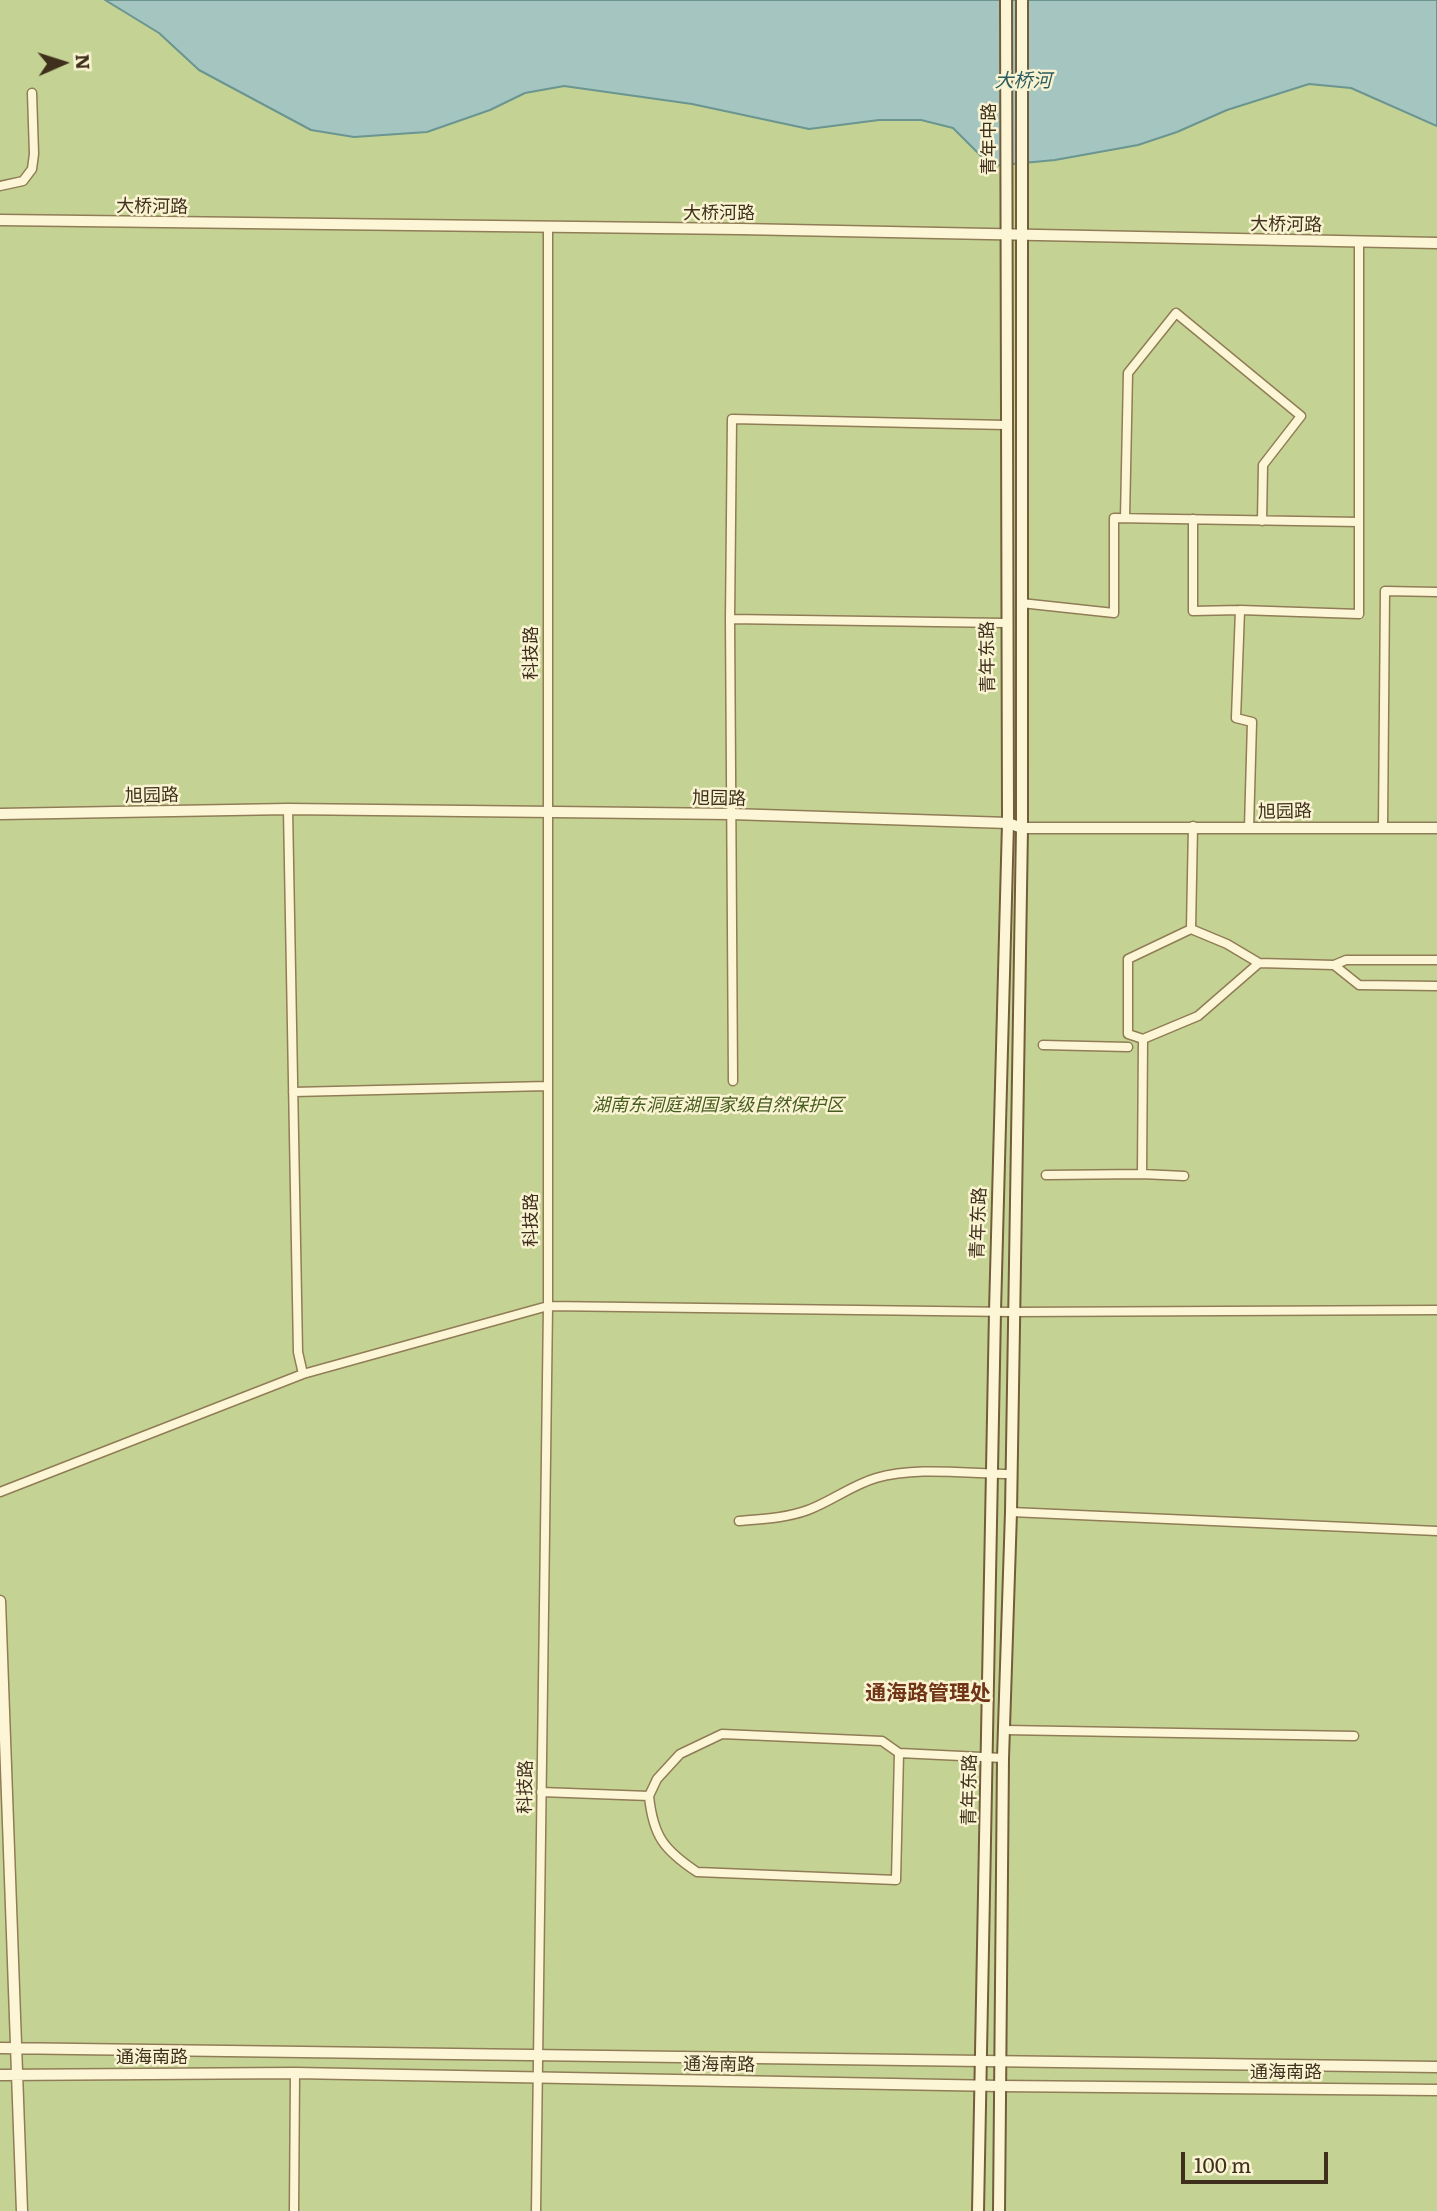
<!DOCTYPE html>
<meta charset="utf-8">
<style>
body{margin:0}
#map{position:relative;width:1437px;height:2211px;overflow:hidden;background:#f3eac2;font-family:Literata,serif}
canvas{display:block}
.north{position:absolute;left:28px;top:28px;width:70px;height:70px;-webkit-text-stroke:5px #faf3d2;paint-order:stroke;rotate:87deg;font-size:19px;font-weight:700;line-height:28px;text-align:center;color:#3e301c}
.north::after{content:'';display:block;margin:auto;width:24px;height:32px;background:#3e301c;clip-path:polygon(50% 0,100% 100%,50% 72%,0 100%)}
.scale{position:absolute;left:1181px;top:2152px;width:147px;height:32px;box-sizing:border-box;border:4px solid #3e301c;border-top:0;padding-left:9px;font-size:21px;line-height:24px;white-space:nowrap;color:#3e301c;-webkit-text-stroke:5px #faf3d2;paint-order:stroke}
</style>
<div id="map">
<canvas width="1437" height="2211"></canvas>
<div class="north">N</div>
<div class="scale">100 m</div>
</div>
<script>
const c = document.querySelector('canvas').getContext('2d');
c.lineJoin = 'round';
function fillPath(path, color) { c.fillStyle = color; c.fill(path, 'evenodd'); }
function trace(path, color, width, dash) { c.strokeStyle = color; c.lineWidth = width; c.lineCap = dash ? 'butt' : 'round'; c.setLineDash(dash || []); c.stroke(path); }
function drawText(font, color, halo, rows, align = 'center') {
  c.font = font + ' Literata,"Noto Sans SC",serif'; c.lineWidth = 5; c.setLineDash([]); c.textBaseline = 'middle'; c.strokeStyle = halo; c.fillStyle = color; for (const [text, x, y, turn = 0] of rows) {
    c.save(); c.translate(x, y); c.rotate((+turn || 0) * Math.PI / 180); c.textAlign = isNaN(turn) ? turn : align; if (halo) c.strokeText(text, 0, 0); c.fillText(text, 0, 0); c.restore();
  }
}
fillPath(new Path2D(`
 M0,0H1437V2211H0Z`), '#c4d394');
const water = new Path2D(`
 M105,0H1437V126L1351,88L1309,84L1227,110L1177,132L1138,145L1055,160L991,166L953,128L921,120H879L809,129L692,104L564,86L525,93L490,110L427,132L354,137L311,130L199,70L159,33Z`);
fillPath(water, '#a5c5c0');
trace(water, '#6a9590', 2);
const minor = new Path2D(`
 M0,186L23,181L32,169L34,154L32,93
 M1125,518L1128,373L1176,313L1301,416L1263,465L1262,521
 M1193,519V611L1240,610
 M1021,603L1114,613V518L1359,522
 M730,619L1005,623
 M288,809L298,1352L303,1374
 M1193,826L1191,929L1227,944L1259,963L1334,965L1346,960H1437
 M1383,826L1385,591L1437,592
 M1249,828L1252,722L1236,718L1240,610L1359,614V242
 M1191,929L1128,959V1034L1143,1039L1198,1016L1259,963
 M1334,965L1359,985L1437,986
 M1043,1045L1128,1047
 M733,1081L730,619L732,419L1006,425
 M293,1092L548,1086
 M1142,1174L1184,1176
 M1046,1175L1142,1174L1143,1039
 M0,1492L303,1374L548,1306L1012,1312L1437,1310
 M1011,1512L1437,1531
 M739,1521C763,1519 786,1518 808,1510C832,1501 852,1485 876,1478C917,1466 968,1474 1011,1474
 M1005,1730L1354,1736
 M541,1792L649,1796L657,1779L680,1754L722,1734L882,1741L899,1753L1003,1758
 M649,1796C653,1836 664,1850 697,1872L896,1880L899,1753
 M294,2211L295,2073
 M536,2211L548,1306V229`);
const tertiary = new Path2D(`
 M0,220L740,229L1437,243
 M0,814L288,809L731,814L1008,823L1022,828H1437
 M0,1601L22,2211
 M0,2048L1437,2067
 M0,2075L295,2073L1000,2086L1437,2090`);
const secondary = new Path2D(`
 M978,2211L995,1311L1008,823L1006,0
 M999,2211L1003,1758L1011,1512L1022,828V0`);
trace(minor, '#907c56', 11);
trace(tertiary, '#907c56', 13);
trace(secondary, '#725c39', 14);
trace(minor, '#fdf6d6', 8);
trace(tertiary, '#fdf6d6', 10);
trace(secondary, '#fdf6d6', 10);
drawText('18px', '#3e301c', '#faf3d2', [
 ["青年中路",990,139,-90],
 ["大桥河路",152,207,1],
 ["大桥河路",719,214],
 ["大桥河路",1286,225,1],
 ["科技路",532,653,-90],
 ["青年东路",988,657,-91],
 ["旭园路",152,796,-1],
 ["旭园路",719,799,1],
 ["旭园路",1285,812,-1],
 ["科技路",532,1220,-90],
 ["青年东路",979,1223,-88],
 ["科技路",526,1787,-89],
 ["青年东路",970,1790,-89],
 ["通海南路",152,2058],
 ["通海南路",719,2065,1],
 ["通海南路",1286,2073]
]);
drawText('italic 18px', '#465d20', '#faf3d2', [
 ["湖南东洞庭湖国家级自然保护区",718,1106]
]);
drawText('italic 19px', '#2a5c5f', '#faf3d2', [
 ["大桥河",1023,81]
]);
drawText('bold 21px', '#703416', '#faf3d2', [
 ["通海路管理处",928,1694]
]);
</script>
